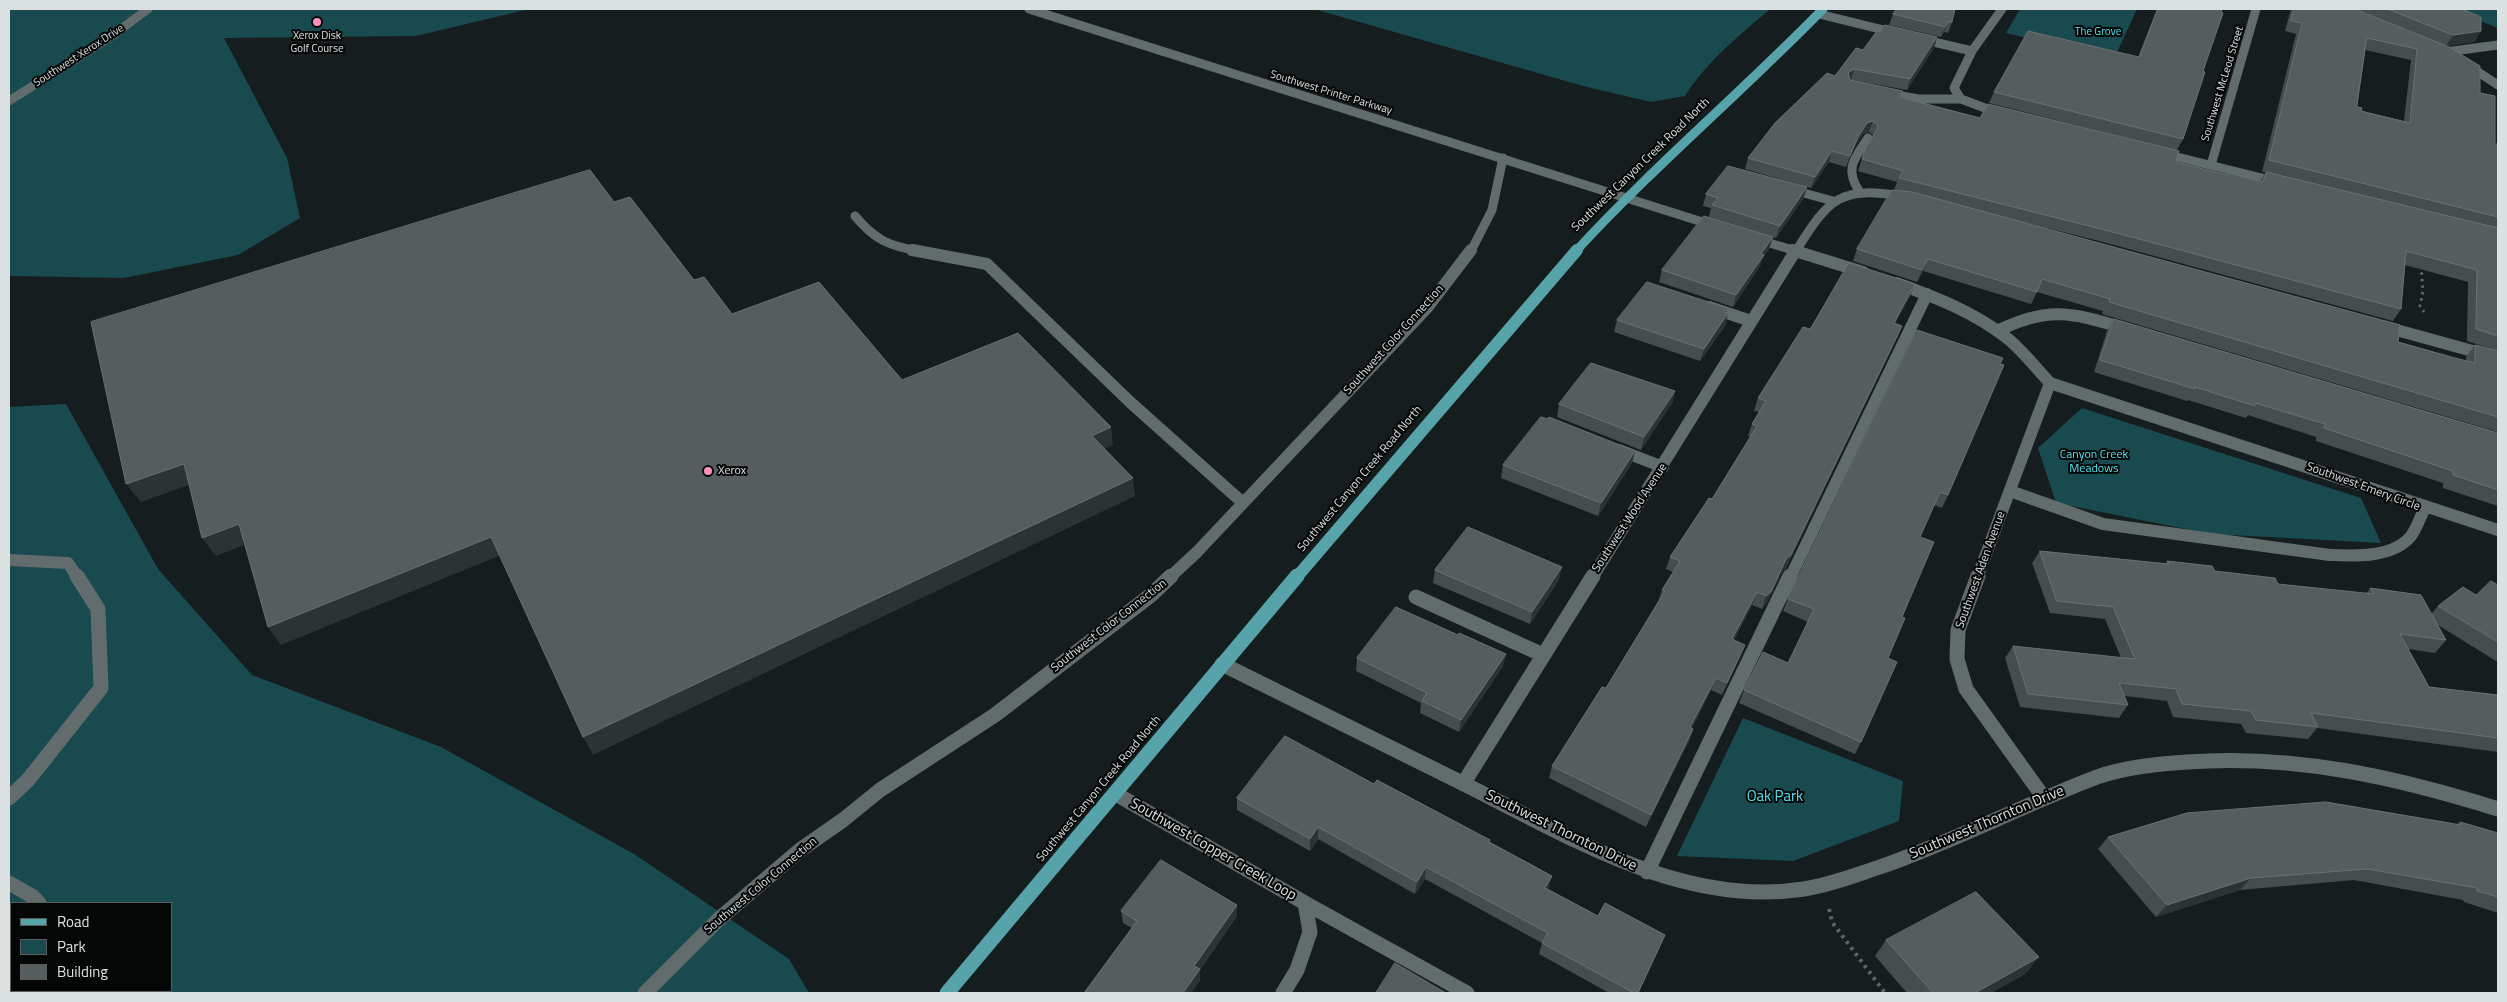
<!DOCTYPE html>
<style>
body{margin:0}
#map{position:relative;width:2507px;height:1002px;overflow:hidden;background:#161d1e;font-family:"Titillium Web",sans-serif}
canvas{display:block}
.frame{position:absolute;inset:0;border:10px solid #dbe0e0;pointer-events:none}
.legend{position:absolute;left:10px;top:902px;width:162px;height:90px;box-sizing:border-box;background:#050707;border:1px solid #5b5e5e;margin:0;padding:6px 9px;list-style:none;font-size:15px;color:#dbe0e0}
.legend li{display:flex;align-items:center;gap:10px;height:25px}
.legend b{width:25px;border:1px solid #5b5e5e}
</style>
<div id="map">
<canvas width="2507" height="1002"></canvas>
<div class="frame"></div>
<ul class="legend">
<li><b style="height:6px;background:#56a3a9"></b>Road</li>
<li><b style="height:14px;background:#194a4f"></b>Park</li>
<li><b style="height:14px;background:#555d5e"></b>Building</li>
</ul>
</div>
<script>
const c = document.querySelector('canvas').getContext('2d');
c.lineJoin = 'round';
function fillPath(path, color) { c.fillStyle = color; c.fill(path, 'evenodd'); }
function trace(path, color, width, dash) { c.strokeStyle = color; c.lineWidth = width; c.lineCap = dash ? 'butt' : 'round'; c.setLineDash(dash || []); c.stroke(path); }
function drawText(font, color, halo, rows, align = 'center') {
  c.font = font + ' "Titillium Web",sans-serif'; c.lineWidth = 4; c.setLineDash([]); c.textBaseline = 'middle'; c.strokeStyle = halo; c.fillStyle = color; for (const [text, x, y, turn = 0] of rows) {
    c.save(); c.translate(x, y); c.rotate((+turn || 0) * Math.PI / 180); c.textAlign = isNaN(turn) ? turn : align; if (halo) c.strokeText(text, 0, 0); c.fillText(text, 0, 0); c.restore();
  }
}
fillPath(new Path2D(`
 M9,9H529L416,36L224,38L287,158L300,218L238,255L124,278L9,276Z
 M1314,9H1770C1739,36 1707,61 1685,96L1651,102L1583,86Z
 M2020,9H2137L2114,59L2006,33Z
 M2449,9H2498V28Z
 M66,404L158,569L252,675L441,747L634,854L789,959L809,993H9V407ZM11,903H171V991H11Z
 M2082,408L2361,498L2381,543L2211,534L2056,503L2038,448Z
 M1743,718L1903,781L1899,821L1793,861L1677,856Z`), '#194a4f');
trace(new Path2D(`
 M2421,266L2423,291L2420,306L2424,312`), '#5f6666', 3, [2.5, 4]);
trace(new Path2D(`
 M1829,909L1832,922L1885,993`), '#5f6666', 4, [3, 4.5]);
trace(new Path2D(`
 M1029,9L1715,226
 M1819,14L1896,33
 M1921,39L1972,51
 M2445,52L2498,45
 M2466,64L2498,85
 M1884,93L1919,99H1961
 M9,101L113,35L148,9
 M2001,114L1961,99L1954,88L1972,51L2002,9
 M2161,153L2278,182
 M2211,165L2256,9
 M1789,189L1833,201
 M1859,191C1844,168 1855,158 1868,138
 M855,216C875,240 889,246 919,251
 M1756,239L1796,251
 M1471,251L1492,210L1503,158
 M1796,251C1829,198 1840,185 1905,197`), '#636c6c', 9);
trace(new Path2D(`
 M912,250L987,264L1130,402L1243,503
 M1792,250L1863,272
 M1896,283C1935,297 1974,312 2007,338C2023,351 2036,368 2050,383
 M1709,307L1751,321
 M2382,326L2498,358
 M1997,331C2050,305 2073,313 2127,329
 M2050,383L2498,530
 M1619,450L1663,467
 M2010,491L2103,524L2330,555C2356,556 2393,558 2411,536C2417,528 2420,517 2425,508
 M9,560L68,563L78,578
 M1169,578L1197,552L1426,309L1471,250
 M1592,578L1796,250
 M1790,578L1927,294
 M1977,578L2050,383`), '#636c6c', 12);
trace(new Path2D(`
 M1978,576L1958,630L1957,659L1966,689L2044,798
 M1416,597L1543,655
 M1222,664C1300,703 1378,742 1456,780C1564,833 1679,908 1804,889C1830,885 1853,876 1877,868C1953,842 2023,805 2097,777C2126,767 2157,764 2187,762C2294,754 2396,777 2498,809
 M1463,784L1593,576
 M1116,794L1305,903L1310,932L1297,970L1283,993
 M9,798L28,780L101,688L98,609L77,576
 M1647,872L1790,576
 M9,883L32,896L39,903
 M1305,903L1467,993
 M96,991L97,993
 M645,993L719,919L800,850L843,820L880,790L995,715L1151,595L1171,576`), '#636c6c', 15);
trace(new Path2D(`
 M1576,251C1654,166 1742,92 1823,9`), '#56a3a9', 9);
trace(new Path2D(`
 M1296,578L1577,250`), '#56a3a9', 12);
trace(new Path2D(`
 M947,993L1297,576`), '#56a3a9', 15);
fillPath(new Path2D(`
 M1897,9L1952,22L1948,33L1944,32L1941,37L1889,25L1893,14Z
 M2157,9H2222L2203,71L2183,139L2177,150L2176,162L2228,175L2229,173L2260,181L2266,172H2262L2296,34L2285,31L2291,9H2355L2427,38L2356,9H2462L2481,31L2474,42L2446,46L2480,93L2495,144H2498V351L2467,341L2468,282L2405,265L2401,309L2393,321L2103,242L2002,217L2398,342L2466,361V357L2475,345L2498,351V432L2102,314L2103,311L2037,292L2031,304L1923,271L1917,282L1853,261L1857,249L1898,190H1894L1897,182L1858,171L1865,149L1873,135L1869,132L1863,134L1854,148L1846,167L1829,162L1811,188L1745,169L1748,158L1863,50L1937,37L1934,48L1907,90L1851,80L1901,97L1980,118L2171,149L1989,103L1994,92L2138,57ZM2365,50L2411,60L2404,121L2361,111L2357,107Z
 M1807,187L1803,199L1776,238L1709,217L1711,208L1703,206L1706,194Z
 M1773,237L1769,249L1763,257L1760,266L1733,307L1659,282L1662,270Z
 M1910,296L1895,323L1902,326L1897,338L1786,568L1782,572L1766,604L1762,609L1752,605L1734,640L1740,657L1722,695L1711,690L1692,728L1693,729L1689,741L1646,827L1549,778L1552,766L1606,688L1658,602L1662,590L1673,572L1666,569L1670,557L1712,499L1750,437L1748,436L1752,424L1759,412L1754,411L1758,398L1810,329Z
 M1726,313L1725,326L1700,361L1614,332L1617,320Z
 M2114,319L2498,433V506L2443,488V483L2316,441V437L2248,415L2246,418L2188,400L2187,401L2094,372L2107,331Z
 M1917,330L1948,495L1942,508L1934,505L1920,537L1902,617L1861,742L1855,754L1739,703L1744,690L1788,663L1808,622L1783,611L1788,599Z
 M1675,391L1672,403L1641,450L1557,417L1559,404Z
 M1635,451L1632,463L1598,516L1501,478L1503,465Z
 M2040,551L2166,564L2167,561L2278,584L2366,594L2370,588L2431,614L2438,606L2476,595L2498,585V661H2496L2438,625L2446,640L2435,653L2408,649L2429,687L2498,695V752L2317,728L2308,739L2246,733L2241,724L2173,717L2167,701L2125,696L2128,705L2119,718L2020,707L2005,658L2013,646L2121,658L2105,619L2050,613L2032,563Z
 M1435,570L1559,580L1530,624L1433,583Z
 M1357,658L1503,666L1459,732L1420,713L1421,703L1356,671Z
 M1374,784L1490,842L1552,876L1548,889L1598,916L1665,935L1638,993H1609L1539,954L1542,943L1425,879L1415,894L1318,839L1310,851L1237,810V798Z
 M2460,822L2498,833V913L2464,902L2463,900L2354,880L2240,890L2156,917L2098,849L2108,837L2457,824Z
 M1237,905V916L1200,970V980L1191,993H1084L1132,928L1123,923L1121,911Z
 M1886,940L2039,957L2025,974L1991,993H1907L1875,956Z`), '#454d4e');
fillPath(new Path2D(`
 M1948,22L1944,32L1941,37L1945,27Z
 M2481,31L2474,42L2446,46L2453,35Z
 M1937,37L1934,48L1907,90L1910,79Z
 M1854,69L1851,80L1844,84L1848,73Z
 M1873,121L1869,132L1863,134L1854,148L1846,167L1858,137L1867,123Z
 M1832,151L1829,162L1811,188L1815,177Z
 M1807,187L1803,199L1776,238L1780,226Z
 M1773,237L1769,249L1763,257L1760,266L1733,307L1736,295L1761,254Z
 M1928,259L1923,271L1917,282L1922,270Z
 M1915,284L1910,296L1889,335L1894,323Z
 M1727,308L1724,320L1728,313L1725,326L1700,361L1704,349Z
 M1902,326L1897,338L1786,568L1782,572L1766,604L1762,609L1766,596Z
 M1675,391L1672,403L1641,450L1644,437Z
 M1111,427L1113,445L1094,454L1092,436Z
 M1635,451L1632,463L1598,516L1601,503Z
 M184,464L197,482L141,502L126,484Z
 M1133,478L1135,496L593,755L583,737Z
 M239,524L252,542L216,556L202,538Z
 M491,537L501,555L281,645L268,627Z
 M1562,567L1559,580L1530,624L1532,612Z
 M1757,592L1752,605L1728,651L1732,639Z
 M1745,645L1740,657L1722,695L1727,683Z
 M1506,654L1503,666L1459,732L1461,720Z
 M1716,678L1711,690L1686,740L1690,727Z
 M1693,729L1689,741L1646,827L1651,815Z
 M1318,827V839L1310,851V839Z
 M1426,867L1425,879L1415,894L1417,882Z
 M1552,876L1549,887L1542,899L1545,888Z
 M2251,878L2240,890L2156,917L2167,905Z
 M1237,905V916L1200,970V980L1191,993H1183L1194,966Z
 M2039,957L2025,974L1991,993H1975Z`), '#2c3334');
const building = new Path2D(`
 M1897,9H1955L1952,22H1948L1945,27L1893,14Z
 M2158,9H2222L2221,12L2223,13L2203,71L2205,72L2183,139L1994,92L2028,31L2139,57Z
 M2294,9H2355L2449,47L2480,66V93L2495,96V144H2498V217L2269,160L2302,23L2291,21ZM2367,38L2417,49L2410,123L2361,111L2362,108L2357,107Z
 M2388,9H2462L2481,17V31L2453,35Z
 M1885,25L1937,37L1910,79L1854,69L1848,73L1850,80L1903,91L1899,97L1980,118L1988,104L2179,151L2176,162L2228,175L2229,173L2263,182L2266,172L2498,228V336L2476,329L2477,270L2406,251L2401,309L2109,231L1899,178L1903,171L1862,159L1865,149L1878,128L1877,124L1873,121L1867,123L1858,137L1850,156L1832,151L1815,177L1748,158L1775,123L1827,73L1835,76L1856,48L1863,50L1877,31L1880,32Z
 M1728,166L1807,187L1780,226L1712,205L1718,198L1706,194Z
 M590,170L614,202L630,197L694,280L704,277L732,314L819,282L902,380L1018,333L1111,427L1092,436L1133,478L583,737L491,537L268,627L239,524L202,538L184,464L126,484L91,322Z
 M1892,190L1912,192L2400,325L2398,342L2455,358L2475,363V345L2498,351V417L2109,302L2110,299L2042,279L2037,292L1928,259L1922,270L1857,249Z
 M1704,216L1773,237L1761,254L1764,255L1736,295L1662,270Z
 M1849,263L1915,284L1894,323L1902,326L1791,555L1786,559L1771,592L1766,596L1757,592L1732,639L1745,645L1727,683L1716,678L1690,727L1693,729L1651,815L1552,766L1602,687L1606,688L1665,591L1662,590L1680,561L1670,557L1709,498L1712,499L1757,426L1752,424L1766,401L1758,398L1803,327L1810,329Z
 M1647,282L1727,308L1724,312L1728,313L1704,349L1617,320Z
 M2114,319L2498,433V490L2453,475V471L2324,428L2325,424L2255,403V406L2195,387V389L2100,360Z
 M1917,330L2003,358L2000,364L2004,365L1948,495L1940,492L1920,537L1934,542L1902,617L1905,618L1888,658L1897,662L1861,742L1744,690L1763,652L1788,663L1814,609L1788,599Z
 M1591,363L1675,391L1644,437L1559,404Z
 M1541,417L1548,419L1549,417L1635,451L1601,503L1503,465Z
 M1468,527L1562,567L1532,612L1435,570Z
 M2040,551L2169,564L2167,561L2212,566L2215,571L2275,578L2278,584L2374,594L2370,588L2421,595L2446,640L2400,634L2429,687L2498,695V738L2311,713L2318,727L2256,720L2251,711L2182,704L2176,689L2119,683L2128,705L2028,694L2013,646L2135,659L2113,607L2057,601Z
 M2491,581L2498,585V642L2438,606L2463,587L2476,595Z
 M1396,607L1458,635L1459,633L1506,654L1461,720L1422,701L1427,693L1357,658Z
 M1285,736L1374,784L1377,780L1490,840L1489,842L1552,876L1545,888L1598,916L1605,903L1665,935L1638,993H1634L1542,943L1548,933L1426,867L1417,882L1318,827L1310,839L1237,798Z
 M2326,802L2461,825L2460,822L2498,833V897L2477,891V888L2367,869L2251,878L2167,905L2108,837L2187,813Z
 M1161,860L1237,905L1194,966L1200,969L1183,993H1084L1137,921L1121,911Z
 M1976,892L2039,957L1975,993H1933L1886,940Z
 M1395,963L1446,993H1376Z`);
fillPath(building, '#555d5e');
trace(building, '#6a7172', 1);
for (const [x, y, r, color] of [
 [317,22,5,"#fd8ebe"],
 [708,471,5,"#fd8ebe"]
]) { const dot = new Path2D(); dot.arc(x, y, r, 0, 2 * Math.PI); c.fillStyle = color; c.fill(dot); trace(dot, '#050707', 2); }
drawText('11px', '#55e2ef', '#050707', [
 ["The Grove",2098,32]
]);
drawText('11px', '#dbe0e0', '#050707', [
 ["Xerox Disk",317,36],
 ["Golf Course",317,49]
]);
drawText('11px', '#dbe0e0', '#050707', [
 ["Southwest Xerox Drive",79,56,-33],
 ["Southwest McLeod Street",2223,84,-73],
 ["Southwest Printer Parkway",1331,93,17]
]);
drawText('12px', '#dbe0e0', '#050707', [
 ["Southwest Canyon Creek Road North",1641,165,-44],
 ["Southwest Color Connection",1394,340,-48],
 ["Southwest Canyon Creek Road North",1360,479,-50],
 ["Southwest Emery Circle",2363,487,20],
 ["Southwest Wood Avenue",1630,518,-57],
 ["Southwest Aden Avenue",1981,570,-70],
 ["Southwest Color Connection",1109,626,-38],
 ["Southwest Canyon Creek Road North",1099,789,-50],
 ["Southwest Color Connection",761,886,-40]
]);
drawText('12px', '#55e2ef', '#050707', [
 ["Canyon Creek",2094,455],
 ["Meadows",2094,469]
]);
drawText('12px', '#dbe0e0', '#050707', [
 ["Xerox",718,471]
], 'left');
drawText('15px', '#55e2ef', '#050707', [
 ["Oak Park",1775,797]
]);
drawText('15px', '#dbe0e0', '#050707', [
 ["Southwest Thornton Drive",1987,823,-23],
 ["Southwest Thornton Drive",1561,831,26],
 ["Southwest Copper Creek Loop",1213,850,30]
]);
</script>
